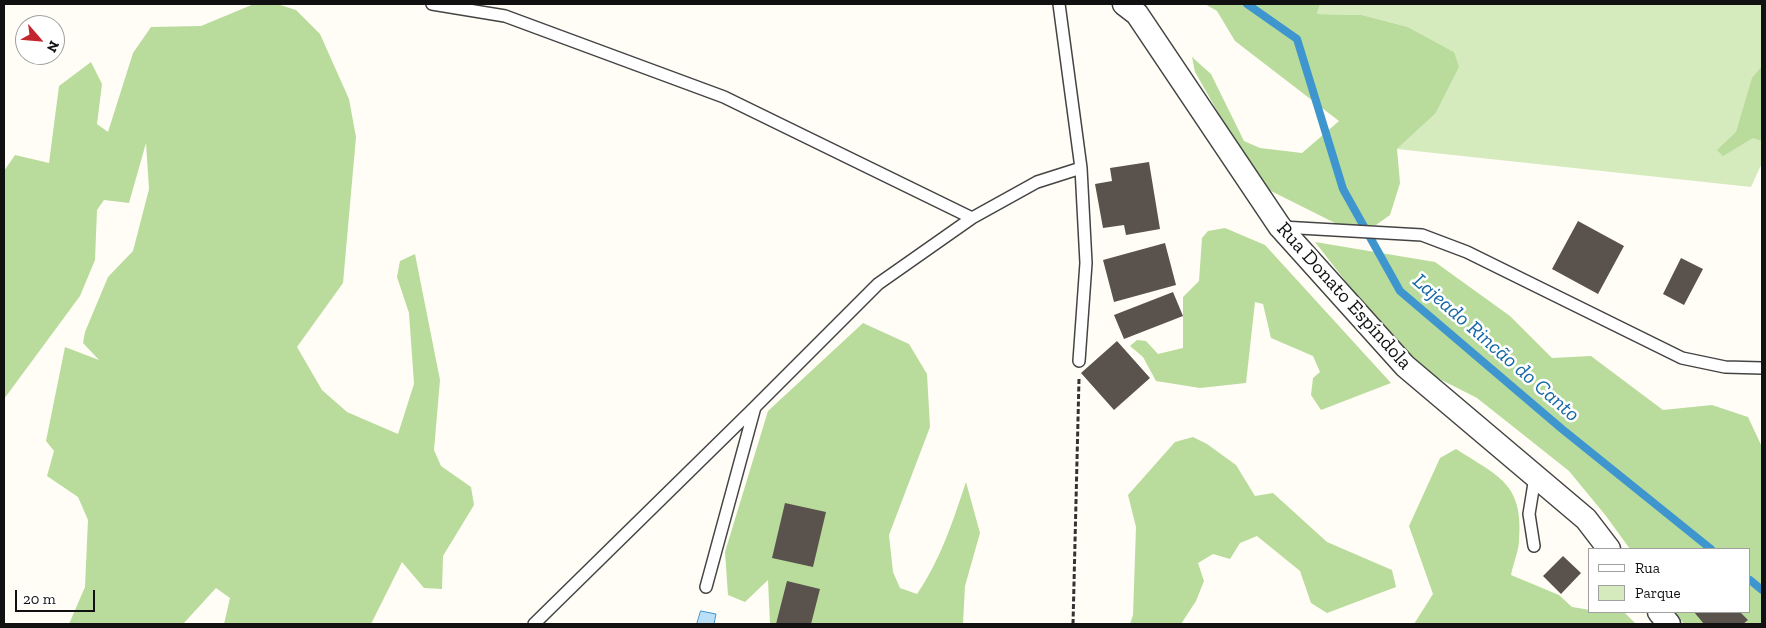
<!DOCTYPE html>
<meta charset="utf-8">
<style>
body{margin:0}
#map{position:relative;width:1766px;height:628px;overflow:hidden;background:#fffdf5;font-family:"Zilla Slab",serif}
canvas{display:block}
.frame{position:absolute;inset:0;border:5px solid #111;pointer-events:none}
.legend{position:absolute;left:1588px;top:548px;width:162px;height:65px;box-sizing:border-box;background:#fff;border:1px solid #a0a0a0;margin:0;padding:6px 9px;list-style:none;font-size:15px;color:#111}
.legend li{display:flex;align-items:center;gap:10px;height:25px}
.legend b{width:25px;border:1px solid #a0a0a0}
.north{position:absolute;left:15px;top:15px;width:50px;height:50px;box-sizing:border-box;background:#fff;border:1px solid #a0a0a0;border-radius:50%;rotate:117deg;font-size:14px;font-weight:700;line-height:20px;text-align:center;color:#111}
.north::after{content:'';display:block;margin:auto;width:18px;height:22px;background:#c4262e;clip-path:polygon(50% 0,100% 100%,50% 72%,0 100%)}
.scale{position:absolute;left:15px;top:590px;width:80px;height:22px;box-sizing:border-box;border:2px solid #111;border-top:0;padding-left:6px;font-size:15px;line-height:18px;white-space:nowrap;color:#111;-webkit-text-stroke:4px #fff;paint-order:stroke}
</style>
<div id="map">
<canvas width="1766" height="628"></canvas>
<div class="frame"></div>
<ul class="legend">
<li><b style="height:6px;background:#fff"></b>Rua</li>
<li><b style="height:14px;background:#d5ebbd"></b>Parque</li>
</ul>
<div class="north">N</div>
<div class="scale">20 m</div>
</div>
<script>
const c = document.querySelector('canvas').getContext('2d');
c.lineJoin = 'round';
function fillPath(path, color) { c.fillStyle = color; c.fill(path, 'evenodd'); }
function trace(path, color, width, dash) { c.strokeStyle = color; c.lineWidth = width; c.lineCap = dash ? 'butt' : 'round'; c.setLineDash(dash || []); c.stroke(path); }
function drawText(font, color, halo, rows, align = 'center') {
  c.font = font + ' "Zilla Slab",serif'; c.lineWidth = 5; c.setLineDash([]); c.textBaseline = 'middle'; c.strokeStyle = halo; c.fillStyle = color; for (const [text, x, y, turn = 0] of rows) {
    c.save(); c.translate(x, y); c.rotate((+turn || 0) * Math.PI / 180); c.textAlign = isNaN(turn) ? turn : align; if (halo) c.strokeText(text, 0, 0); c.fillText(text, 0, 0); c.restore();
  }
}
fillPath(new Path2D(`
 M1320,4H1762V163L1751,187L1397,149L1435,114L1454,52L1408,27L1362,15L1317,14Z`), '#d5ebbd');
fillPath(new Path2D(`
 M254,4H277L296,10L320,34L349,99L356,137L343,283L297,347L322,390L347,412L398,434L414,384L409,313L397,277L400,261L415,254L440,380L434,450L441,466L471,487L474,505L443,556L442,589L424,588L402,562L371,624H224L230,598L216,588L183,624H69L85,587L88,520L78,497L47,476L54,451L46,441L65,347L99,360L83,343L85,332L108,277L133,251L149,189L146,143L129,203L104,200L97,210L95,260L80,296L4,399V171L15,155L49,163L59,86L91,62L102,84L97,124L108,132L133,53L151,27L201,26Z
 M1205,4H1320L1317,14L1362,15L1408,27L1454,52L1459,67L1435,114L1397,149L1400,183L1390,215L1376,225L1343,227L1267,189L1237,146L1195,72L1192,57L1211,74L1244,141L1260,148L1302,153L1339,121L1235,41L1217,11Z
 M1762,66V141L1753,138L1723,156L1717,150L1736,132L1752,78Z
 M1225,228L1265,245L1391,383L1321,410L1311,395L1313,378L1320,372L1313,356L1271,338L1263,304L1255,302L1246,383L1200,388L1156,381L1143,357L1130,346L1137,340L1146,341L1158,354L1183,348V297L1199,281L1202,238L1208,231Z
 M1315,242L1435,262L1510,316L1552,358L1591,356L1663,410L1712,405L1748,417L1762,447V624H1684L1675,612H1750V549H1630L1606,516L1569,471L1477,398L1410,364Z
 M863,323L909,344L927,374L930,427L889,535L893,572L900,588L917,594C941,559 953,521 966,482L980,533L965,586L963,624H770L768,580L745,602L728,595L725,552L768,411Z
 M1193,437L1207,444L1236,465L1255,496L1273,493L1327,542L1392,570L1396,587L1327,613L1311,603L1300,571L1257,536L1240,543L1230,559L1213,554L1198,563L1204,581L1196,601L1181,624H1130L1133,615L1136,527L1128,495L1175,442Z
 M1456,449C1499,477 1524,483 1519,542C1518,553 1513,564 1511,575L1559,595L1572,607L1590,610V612H1624L1636,624H1414L1433,594L1409,526L1440,458Z`), '#b9dc9c');
const water = new Path2D(`
 M701,611L716,614L714,624H697Z`);
fillPath(water, '#b9e0f7');
trace(water, '#3f96cf', 1);
trace(new Path2D(`
 M1247,4L1297,39L1343,189L1400,291L1562,429L1711,549
 M1750,580L1762,590`), '#3f96cf', 8);
fillPath(new Path2D(`
 M1149,162L1160,229L1126,235L1124,225L1103,228L1095,184L1112,181L1110,168Z
 M1578,221L1624,246L1598,294L1552,269Z
 M1165,243L1176,285L1114,302L1103,260Z
 M1681,258L1703,269L1684,305L1663,294Z
 M1173,292L1183,316L1124,339L1114,315Z
 M1117,341L1150,378L1114,410L1081,373Z
 M785,503L826,512L813,567L772,558Z
 M1563,556L1581,573L1561,594L1543,576Z
 M787,581L820,589L811,624H776Z
 M1694,612H1740L1748,620L1743,624H1704Z`), '#5a524d');
const service = new Path2D(`
 M432,4L505,16L724,97L972,218
 M1059,4L1081,168L1086,263L1079,361
 M1282,227L1422,235L1467,252L1682,358L1725,367L1762,368
 M1534,546L1529,514L1535,477
 M706,587L755,407L878,284L972,218L1037,182L1081,168
 M534,624L754,408`);
const minor = new Path2D(`
 M1124,4L1137,14L1280,227L1405,366L1586,519L1609,549
 M1659,612L1669,624`);
trace(service, '#444', 14);
trace(minor, '#444', 25);
trace(new Path2D(`
 M1073,624L1079,379`), '#333', 3, [5, 2.5]);
trace(service, '#fff', 11);
trace(minor, '#fff', 22);
drawText('20px', '#111', '#fff', [
 ["Rua Donato Espíndola",1344,296,48]
]);
drawText('italic 21px', '#1768a6', '#fff', [
 ["Lajeado Rincão do Canto",1496,348,41]
]);
</script>
